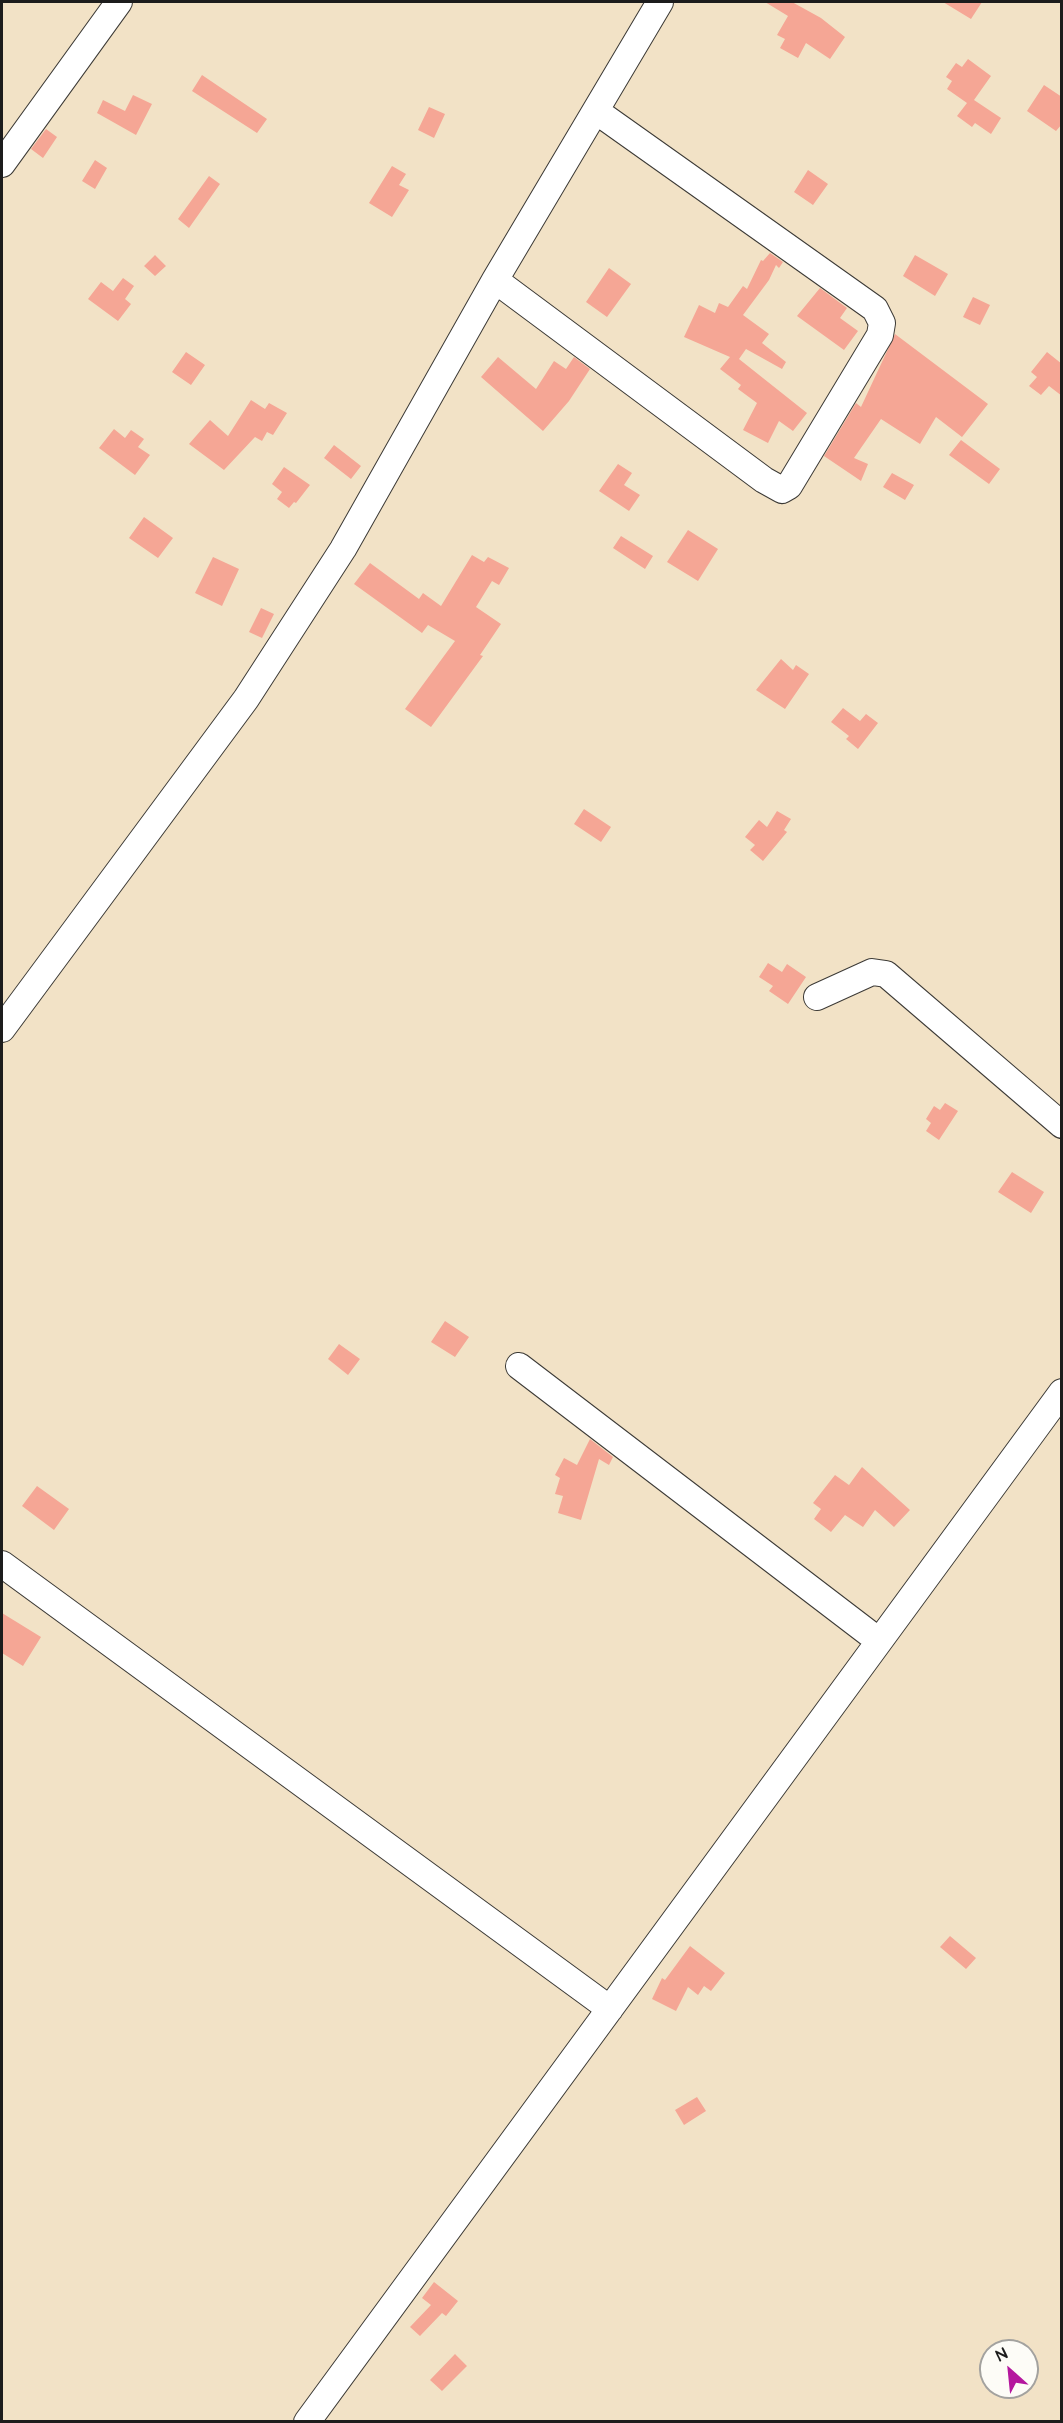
<!DOCTYPE html>
<style>
body{margin:0}
#map{position:relative;width:1063px;height:2423px;overflow:hidden;background:#f2e2c6;font-family:"Architects Daughter",sans-serif}
canvas{display:block}
.frame{position:absolute;inset:0;border:3px solid #1c1c1c;pointer-events:none}
.north{position:absolute;left:979px;top:2339px;width:60px;height:60px;box-sizing:border-box;background:#fdfcf7;border:2px solid #a3a29f;border-radius:50%;rotate:333deg;font-size:16px;font-weight:700;line-height:24px;text-align:center;color:#1c1c1c}
.north::after{content:'';display:block;margin:auto;width:21px;height:27px;background:#b5179e;clip-path:polygon(50% 0,100% 100%,50% 72%,0 100%)}
</style>
<div id="map">
<canvas width="1063" height="2423"></canvas>
<div class="frame"></div>
<div class="north">N</div>
</div>
<script>
const c = document.querySelector('canvas').getContext('2d');
c.lineJoin = 'round';
function fillPath(path, color) { c.fillStyle = color; c.fill(path, 'evenodd'); }
function trace(path, color, width, dash) { c.strokeStyle = color; c.lineWidth = width; c.lineCap = dash ? 'butt' : 'round'; c.setLineDash(dash || []); c.stroke(path); }
fillPath(new Path2D(`
 M765,2H792L821,18L845,37L830,59L806,43L798,58L780,48L785,39L777,35L788,16Z
 M943,2H982L971,19Z
 M968,59L991,76L974,100L1001,118L991,134L975,123L972,127L957,116L967,103L947,89L952,81L946,77L956,63L962,67Z
 M202,75L267,119L257,133L192,91Z
 M1044,85L1062,97V124L1056,131L1027,111Z
 M133,95L152,104L136,135L97,113L103,100L125,111Z
 M429,107L445,114L434,138L418,130Z
 M46,129L57,137L43,158L31,149Z
 M95,160L107,168L95,189L82,181Z
 M392,166L406,174L399,185L409,190L392,217L369,203Z
 M808,170L828,184L813,205L794,192Z
 M209,176L220,184L189,228L178,219Z
 M770,253L783,262L779,268L776,265L769,280L743,315L769,334L762,343L786,362L782,369L746,349L739,359L807,413L793,431L779,421L768,443L743,430L757,403L738,389L741,385L720,369L730,357L684,337L699,305L715,313L719,303L728,307L743,286L747,289L761,260L763,261Z
 M155,255L166,266L155,276L144,266Z
 M915,255L948,274L935,296L903,276Z
 M609,268L631,284L607,317L586,302Z
 M123,278L134,286L125,299L131,304L118,321L88,299L101,282L113,291Z
 M820,288L847,308L840,318L858,331L844,350L797,316Z
 M973,297L990,305L980,325L963,317Z
 M895,334L988,404L962,437L936,417L920,444L881,419L854,458L868,464L861,481L824,456L856,403L861,407Z
 M186,352L205,365L191,385L172,372Z
 M1047,352L1062,364V396L1049,386L1041,395L1029,386L1037,377L1031,372Z
 M498,357L536,389L554,361L566,369L574,357L590,369L569,401L543,431L481,377Z
 M251,400L265,409L269,403L287,413L273,435L267,432L262,441L255,437L224,470L189,444L210,420L228,436Z
 M114,429L125,438L131,430L144,439L138,447L150,455L135,475L99,448Z
 M961,440L1000,469L989,484L949,455Z
 M334,445L361,466L351,479L324,458Z
 M618,464L632,473L624,485L640,495L629,511L599,491Z
 M284,467L310,485L296,503L294,502L289,508L277,499L282,492L272,484Z
 M892,473L914,485L905,500L883,487Z
 M144,517L173,538L158,558L129,538Z
 M688,530L718,549L698,581L667,562Z
 M621,536L653,556L645,569L613,548Z
 M472,555L484,562L488,557L509,568L499,585L492,581L476,607L501,624L480,655L483,656L431,727L405,709L455,641L428,625L422,633L354,584L370,563L419,599L423,593L441,606Z
 M213,557L239,569L222,606L195,593Z
 M261,608L274,614L262,638L249,632Z
 M781,659L793,670L796,665L809,674L785,709L756,690Z
 M843,708L860,721L866,714L878,723L858,749L846,739L849,736L831,722Z
 M584,809L611,827L601,842L574,824Z
 M777,811L791,819L784,830L787,832L763,861L750,850L755,845L745,837L759,820L767,827Z
 M768,963L782,972L787,964L806,977L788,1004L769,991L773,986L759,977Z
 M945,1103L958,1111L939,1140L926,1131L931,1123L926,1119L934,1106L940,1110Z
 M1012,1172L1044,1192L1031,1213L998,1192Z
 M445,1321L469,1337L455,1357L431,1342Z
 M339,1344L360,1359L348,1375L328,1359Z
 M590,1439L613,1457L609,1465L599,1459L581,1520L558,1513L563,1496L555,1494L560,1478L555,1475L564,1458L577,1465Z
 M862,1467L910,1510L894,1527L875,1510L863,1527L845,1515L831,1532L814,1519L821,1509L813,1503L835,1475L849,1485Z
 M37,1486L69,1509L54,1530L22,1506Z
 M2,1613L41,1637L23,1666L2,1653Z
 M950,1936L976,1958L966,1969L940,1947Z
 M690,1946L725,1973L711,1991L704,1986L698,1995L688,1987L676,2011L652,1999L662,1978L665,1980Z
 M697,2097L706,2111L684,2125L675,2110Z
 M434,2282L458,2301L446,2316L442,2313L420,2336L410,2327L431,2305L422,2298Z
 M455,2354L467,2366L442,2391L430,2380Z`), '#f5a695');
const minor = new Path2D(`
 M2,164L119,2
 M495,280L764,480L782,490L789,486L880,335L882,323L875,309L596,111
 M817,997L872,972L886,974L1062,1125
 M2,1029L246,699L343,549L495,280L660,2
 M519,1366L879,1641
 M2,1564L610,2009
 M307,2422L1062,1392`);
trace(minor, '#3c3a36', 28);
trace(minor, '#fff', 26);
</script>
